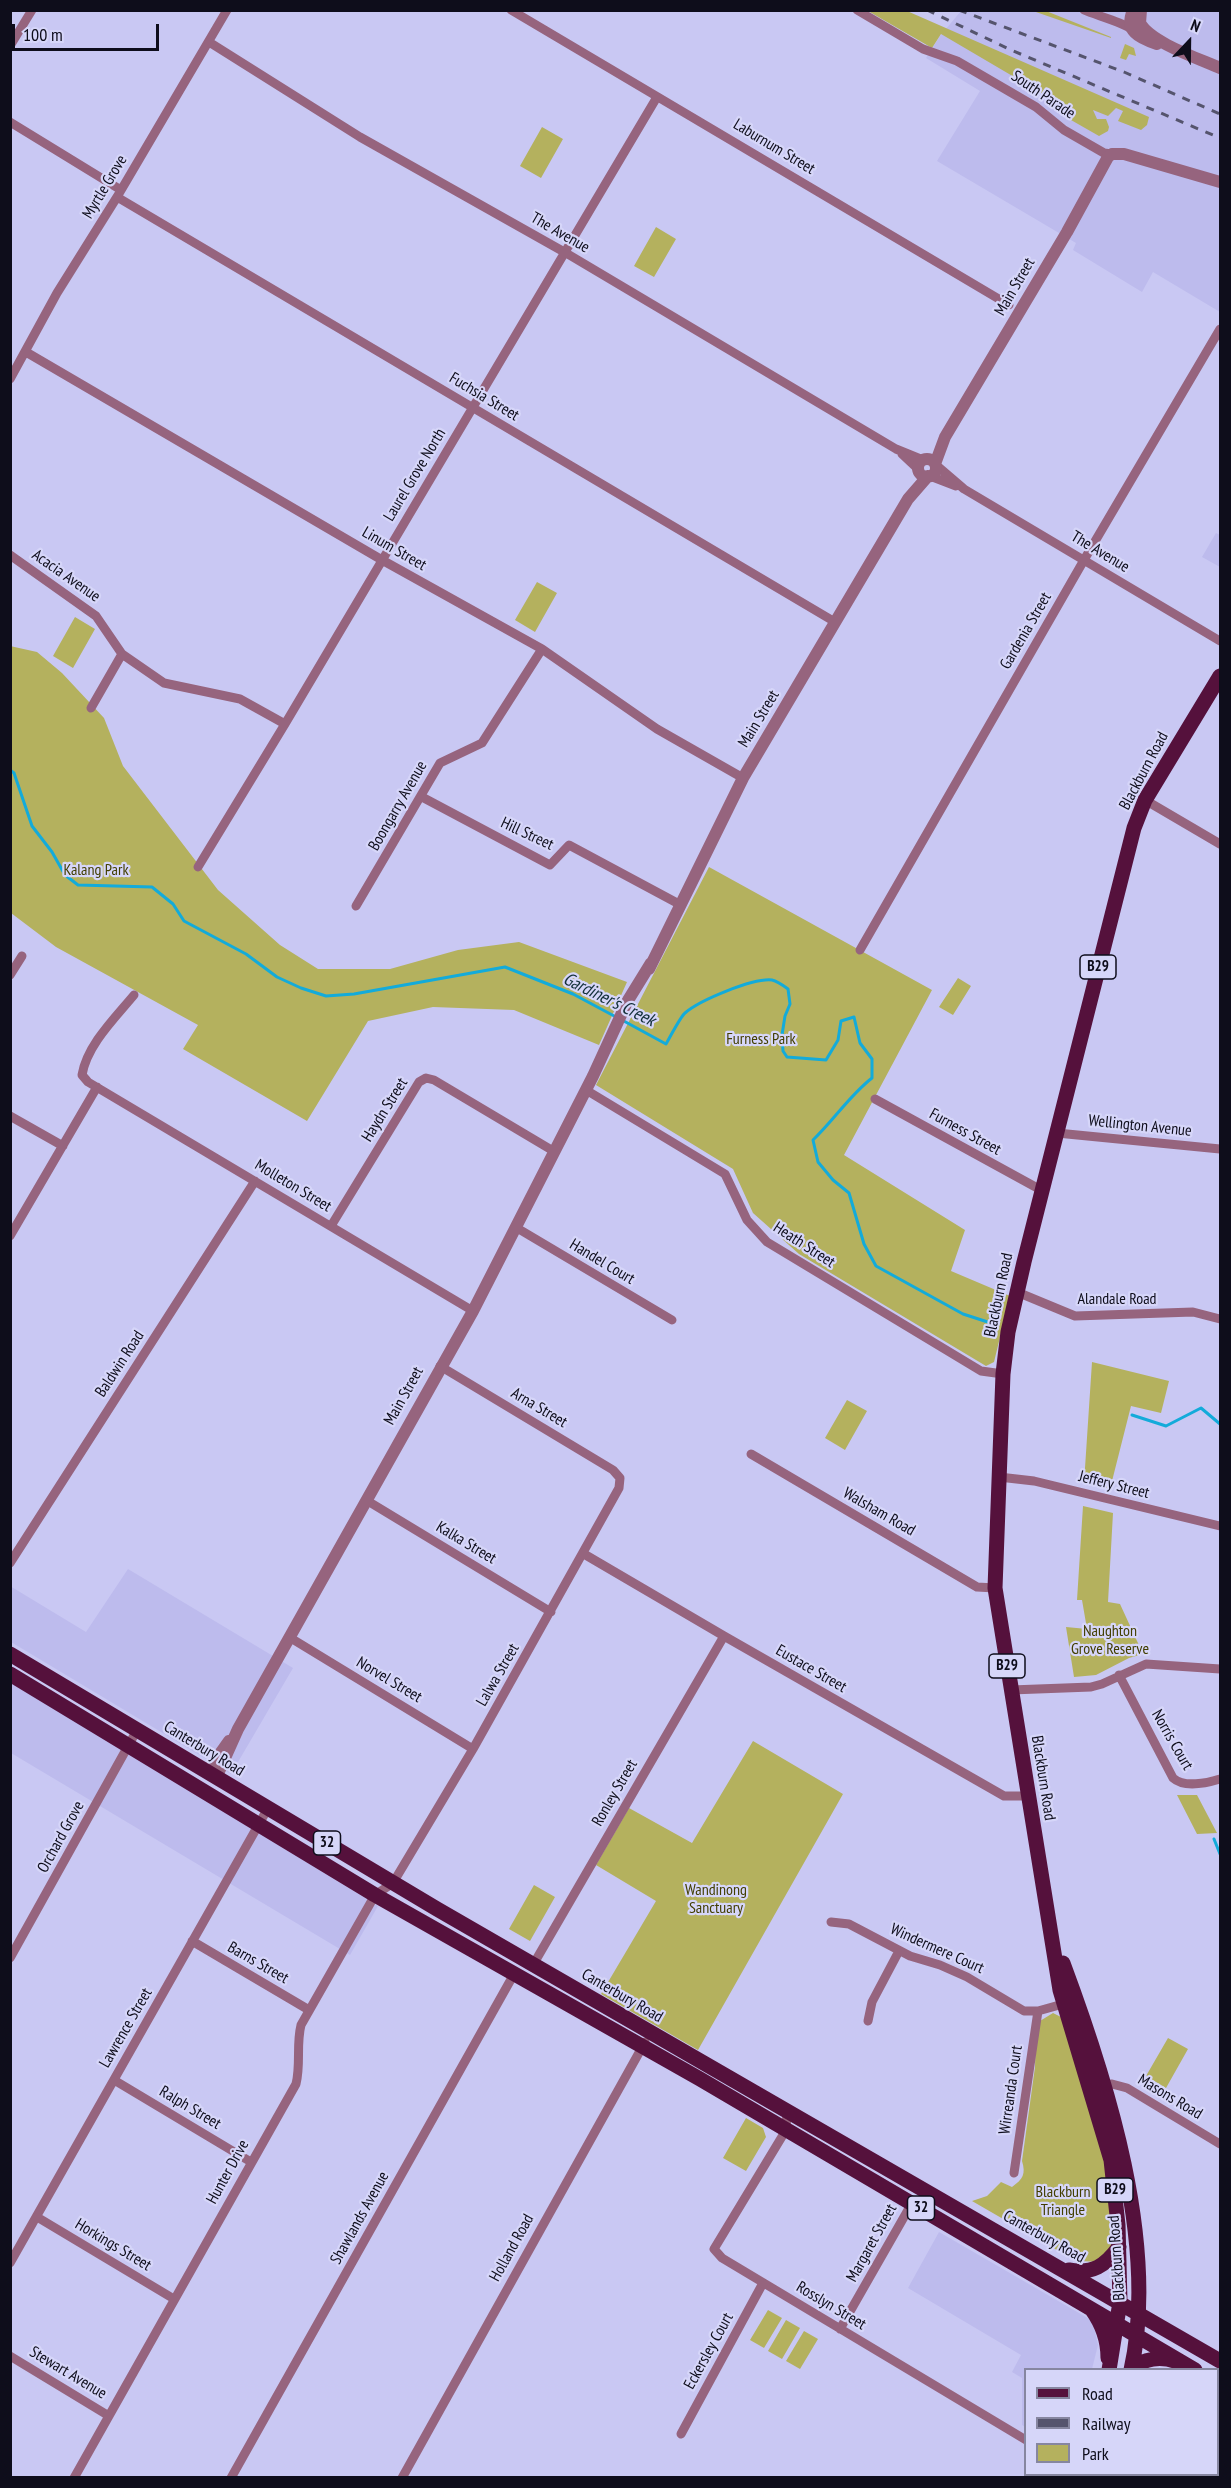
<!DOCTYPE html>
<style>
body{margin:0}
#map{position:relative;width:1231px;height:2488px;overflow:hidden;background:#c9c8f3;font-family:"PT Sans Narrow",sans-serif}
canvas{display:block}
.frame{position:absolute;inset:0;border:12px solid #0e0d1b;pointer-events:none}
.legend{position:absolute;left:1024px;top:2368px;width:195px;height:108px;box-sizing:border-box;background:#d6d6f9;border:2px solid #8686a0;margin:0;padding:8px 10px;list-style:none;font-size:18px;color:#0e0d1b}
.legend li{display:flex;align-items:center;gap:12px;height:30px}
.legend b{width:30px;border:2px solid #8686a0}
.north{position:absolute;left:1159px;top:12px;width:60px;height:60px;-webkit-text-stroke:4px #d6d6f9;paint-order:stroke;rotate:22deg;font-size:16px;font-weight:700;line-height:24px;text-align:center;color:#0e0d1b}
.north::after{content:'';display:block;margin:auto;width:21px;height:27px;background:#0e0d1b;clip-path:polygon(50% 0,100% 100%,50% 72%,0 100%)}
.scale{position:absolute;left:12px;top:24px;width:147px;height:27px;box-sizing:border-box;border:3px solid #0e0d1b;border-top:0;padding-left:8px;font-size:18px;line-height:21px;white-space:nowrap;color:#0e0d1b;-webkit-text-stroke:4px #d6d6f9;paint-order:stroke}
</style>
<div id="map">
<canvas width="1231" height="2488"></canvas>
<div class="frame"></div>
<ul class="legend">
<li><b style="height:8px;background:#55113c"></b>Road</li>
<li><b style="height:8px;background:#55546d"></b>Railway</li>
<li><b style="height:16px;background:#b4b15e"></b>Park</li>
</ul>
<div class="north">N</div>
<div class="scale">100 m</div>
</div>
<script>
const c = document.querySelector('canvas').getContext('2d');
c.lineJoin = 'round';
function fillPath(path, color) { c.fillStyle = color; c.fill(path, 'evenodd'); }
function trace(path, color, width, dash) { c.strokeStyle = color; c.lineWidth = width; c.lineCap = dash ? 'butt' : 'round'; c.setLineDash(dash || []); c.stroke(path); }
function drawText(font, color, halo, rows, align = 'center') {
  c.font = font + ' "PT Sans Narrow",sans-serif'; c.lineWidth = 4.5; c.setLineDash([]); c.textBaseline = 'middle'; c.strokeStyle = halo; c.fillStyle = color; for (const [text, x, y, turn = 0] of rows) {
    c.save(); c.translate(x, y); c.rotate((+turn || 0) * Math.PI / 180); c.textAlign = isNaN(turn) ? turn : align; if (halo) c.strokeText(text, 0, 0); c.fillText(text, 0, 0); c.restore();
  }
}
fillPath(new Path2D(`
 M961,11H1220V312L1153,272L1142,292L1073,250L1076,243L937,161L980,91L926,58L940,36Z
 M1216,533L1220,535V567L1202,557Z
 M128,1569L293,1668L231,1774L11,1642L10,1586L86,1632Z
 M10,1681L378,1906L350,1955L11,1753Z
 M939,2232L1091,2320L1094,2327L1098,2345L1092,2369L1026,2370L1025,2427L1022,2425V2378L1012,2372L1021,2355L908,2288Z`), '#bdbbed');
fillPath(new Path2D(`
 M868,11H907L1149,117L1147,125L1141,130L1118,121L1123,111L1116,108L1108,116L1093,110L1097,119H1106L1109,127L1108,131L1099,136L1071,120L1074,115L1072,111L941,34L932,48Z
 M1033,11H1046L1111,37V38Z
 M1125,44L1134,48L1136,56L1129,54L1126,60L1120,58Z
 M542,127L563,139L541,178L520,166Z
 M656,227L676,239L654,277L634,266Z
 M537,582L557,593L535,632L515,620Z
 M75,617L95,629L73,668L53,656Z
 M10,646L37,652L62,673L104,718L123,766L218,890L280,945L318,969H390L458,950L519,942L627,982L599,1045L514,1010L433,1007L368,1021L307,1121L183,1049L198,1025L56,947L11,913Z
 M709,867L932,990L844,1155L965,1230L951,1271L1010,1296L994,1362L986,1366L799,1254L753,1213L733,1169L596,1085Z
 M958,978L971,986L953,1015L939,1007Z
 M1092,1362L1169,1381L1161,1413L1131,1406L1110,1489L1084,1483Z
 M847,1400L867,1411L845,1450L825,1438Z
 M1083,1506L1113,1513L1108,1602L1120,1604L1143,1654L1129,1658L1096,1675L1074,1677L1066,1627L1087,1629L1082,1600H1077Z
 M753,1741L843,1794L698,2050L601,1994L656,1901L596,1865L629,1808L692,1843Z
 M1177,1795H1197L1217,1833L1197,1834Z
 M534,1885L555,1897L530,1941L509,1929Z
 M1053,2013L1063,2018L1108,2173L1112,2218L1111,2250L1100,2262L1080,2261L1062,2253L972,2201L987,2196L1001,2182L1012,2187C1023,2179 1026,2174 1022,2161L1035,2067L1036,2028L1040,2021Z
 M1168,2038L1188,2049L1166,2088L1146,2076Z
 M746,2118L763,2128L766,2137L746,2171L723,2158Z
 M768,2310L782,2318L764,2348L750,2340Z
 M786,2320L800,2328L782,2359L768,2351Z
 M804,2331L818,2339L800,2369L786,2361Z`), '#b4b15e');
trace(new Path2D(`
 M10,770L14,773L32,826L52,852L65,875L78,885L152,887L173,904L184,921L246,954L277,977L301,988L326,996L354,994L505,967L573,994L616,1017
 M622,1020L666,1044C670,1037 681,1016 685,1013C700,1000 753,978 772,980C777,981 784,986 788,989L790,1004L785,1016L782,1035L783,1051L787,1057L826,1060L838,1040L841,1021L854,1017L860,1043L872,1059V1078C849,1096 834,1120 813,1140L818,1162L833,1180L849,1193L864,1244L876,1266L963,1314L997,1325
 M1132,1415L1166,1426L1201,1408L1220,1424
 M1214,1839L1220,1854`), '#13abda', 3);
trace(new Path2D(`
 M511,10L1009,305
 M857,10L923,49L957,61L1036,107L1064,130L1104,153L1112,154
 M1084,10C1095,15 1126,23 1132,30
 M209,42L360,137L566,253L896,449L923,460
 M10,46L32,10
 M10,122L121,190
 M117,197L835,622
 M26,352L382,560L542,649L657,729L743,778
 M10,379L57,293L117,197L227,10
 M902,454L918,469
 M936,465L964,489L1220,641
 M930,476L956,486
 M10,555L96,616L122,654L164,683L240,699L285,724
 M91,708L122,654
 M422,797L550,865L569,845L679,904
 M1145,800L1220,844
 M198,867L285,724L657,97
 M356,906L440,763L482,743L542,649
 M860,950L1084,560L1220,329
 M10,975L22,956
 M134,995C115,1018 87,1045 82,1075L88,1082L473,1311
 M586,1090L725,1174L747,1220L767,1242L981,1371L1003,1374
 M875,1099L1041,1190
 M10,1116L63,1146
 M1057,1133L1220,1149
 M331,1226L419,1082L426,1078L434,1080L555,1152
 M517,1228L672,1320
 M10,1236L97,1087
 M1017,1292L1075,1316L1193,1312L1220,1319
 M751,1454L977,1587L995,1588
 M999,1477L1034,1481L1220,1526
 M366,1500L551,1612
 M584,1554L724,1636L1004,1796H1028
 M10,1563L255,1181
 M289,1637L473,1749
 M1119,1675L1173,1778C1184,1788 1207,1783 1220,1779
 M1011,1690L1091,1687L1102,1684L1146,1664L1220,1669
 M831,1922L849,1924L910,1956L940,1965L967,1977L1024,2011H1038L1063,2004
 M192,1941L309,2010
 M10,1958L137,1730
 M533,1965L724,1636
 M868,2021L872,2002L899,1951
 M114,2080L251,2162
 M1103,2085L1112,2084L1127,2088L1220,2144
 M787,2111L786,2130L714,2249L722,2258L1026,2440
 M1014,2173L1038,2011
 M37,2217L174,2299
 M10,2263L268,1808
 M840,2329L912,2203
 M10,2356L109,2416
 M681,2434L763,2283
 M74,2478L296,2084C301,2064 296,2045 301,2025L375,1895L393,1883L473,1749L619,1488L620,1478L613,1470L440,1366
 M231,2478L514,1974
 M402,2478L645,2042`), '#96647e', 9);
trace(new Path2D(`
 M1133,10C1124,31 1139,38 1157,44
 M1141,10L1140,23C1151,43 1200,59 1220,68
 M918 468a9 9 0 1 1 18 0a9 9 0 1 1-18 0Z
 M935,464L945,437L1067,232L1108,157L1112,154H1124L1220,182
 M649,969L743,778L908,499L928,476
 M207,1772L229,1741
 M216,1778L238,1729L473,1311L593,1076L627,1002L651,963`), '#96647e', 12);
trace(new Path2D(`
 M10,1654L437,1909L1220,2361
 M10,1674L375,1895L700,2079L1195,2370
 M1063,1963C1107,2081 1159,2244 1131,2370
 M1069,2270C1093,2274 1105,2266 1119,2247
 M1092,2310C1102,2324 1108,2340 1108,2358
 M1132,2367C1146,2359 1159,2356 1175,2361
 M1109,2370L1120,2302L1118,2225L1111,2160L1060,1990L995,1588L1003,1374L1008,1332L1024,1262L1134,828L1145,800L1220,676
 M1218,2383L1220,2384
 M1062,2478L1063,2474
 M1082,2478L1084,2474`), '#55113c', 15);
trace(new Path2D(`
 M927,10L1011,50L1220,138
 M959,10L1124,72L1220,114`), '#55546d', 3, [8, 8]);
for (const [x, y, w] of [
 [1098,967,36],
 [1007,1666,36],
 [327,1843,27],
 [1115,2190,36],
 [921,2208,27]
]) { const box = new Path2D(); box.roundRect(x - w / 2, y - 12, w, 24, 4.5); c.fillStyle = '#d6d6f9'; c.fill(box); trace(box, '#0e0d1b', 1.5); }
drawText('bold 15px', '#0e0d1b', null, [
 ["B29",1098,967],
 ["B29",1007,1666],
 ["32",327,1843],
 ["B29",1115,2190],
 ["32",921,2208]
]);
drawText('16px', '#0e0d1b', '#d6d6f9', [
 ["South Parade",1043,95,34],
 ["Laburnum Street",774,147,31],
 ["Myrtle Grove",105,187,-59],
 ["The Avenue",560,233,30],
 ["Main Street",1015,287,-60],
 ["Fuchsia Street",484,397,31],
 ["Laurel Grove North",415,475,-59],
 ["Linum Street",394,549,30],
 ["The Avenue",1100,552,31],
 ["Acacia Avenue",66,576,35],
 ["Gardenia Street",1026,631,-60],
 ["Main Street",759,719,-59],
 ["Blackburn Road",1144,771,-62],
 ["Boongarry Avenue",398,806,-60],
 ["Hill Street",527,834,25],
 ["Haydn Street",385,1110,-58],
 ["Wellington Avenue",1140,1126,6],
 ["Furness Street",965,1132,29],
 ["Molleton Street",293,1186,31],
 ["Heath Street",804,1245,33],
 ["Handel Court",602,1262,31],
 ["Blackburn Road",999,1295,-78],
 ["Alandale Road",1117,1299],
 ["Baldwin Road",120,1364,-57],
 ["Main Street",404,1396,-61],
 ["Arna Street",539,1408,31],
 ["Jeffery Street",1114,1485,14],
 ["Walsham Road",879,1512,30],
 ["Kalka Street",466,1543,31],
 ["Eustace Street",811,1669,30],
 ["Lalwa Street",498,1675,-60],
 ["Norvel Street",389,1680,31],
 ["Norris Court",1172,1740,60],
 ["Canterbury Road",204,1749,31],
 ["Blackburn Road",1043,1778,81],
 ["Ronley Street",615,1793,-60],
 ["Orchard Grove",61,1837,-61],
 ["Windermere Court",937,1949,24],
 ["Barns Street",258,1963,30],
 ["Canterbury Road",622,1996,30],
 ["Lawrence Street",126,2028,-60],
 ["Wirreanda Court",1011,2090,-82],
 ["Masons Road",1170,2097,31],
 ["Ralph Street",190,2108,31],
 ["Hunter Drive",228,2172,-61],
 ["Shawlands Avenue",360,2218,-61],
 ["Canterbury Road",1044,2237,29],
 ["Margaret Street",872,2243,-61],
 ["Horkings Street",113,2245,31],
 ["Holland Road",512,2248,-61],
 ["Blackburn Road",1117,2258,-94],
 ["Rosslyn Street",831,2306,31],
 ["Eckersley Court",709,2351,-61],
 ["Stewart Avenue",68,2373,31]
]);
drawText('16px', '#423e00', '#d6d6f9', [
 ["Kalang Park",96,870],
 ["Furness Park",761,1039],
 ["Naughton",1110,1631],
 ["Grove Reserve",1110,1649],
 ["Wandinong",716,1890],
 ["Sanctuary",716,1908],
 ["Blackburn",1063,2192],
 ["Triangle",1063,2210]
]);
drawText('italic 18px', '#132f39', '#d6d6f9', [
 ["Gardiner's Creek",609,1000,26]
]);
</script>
